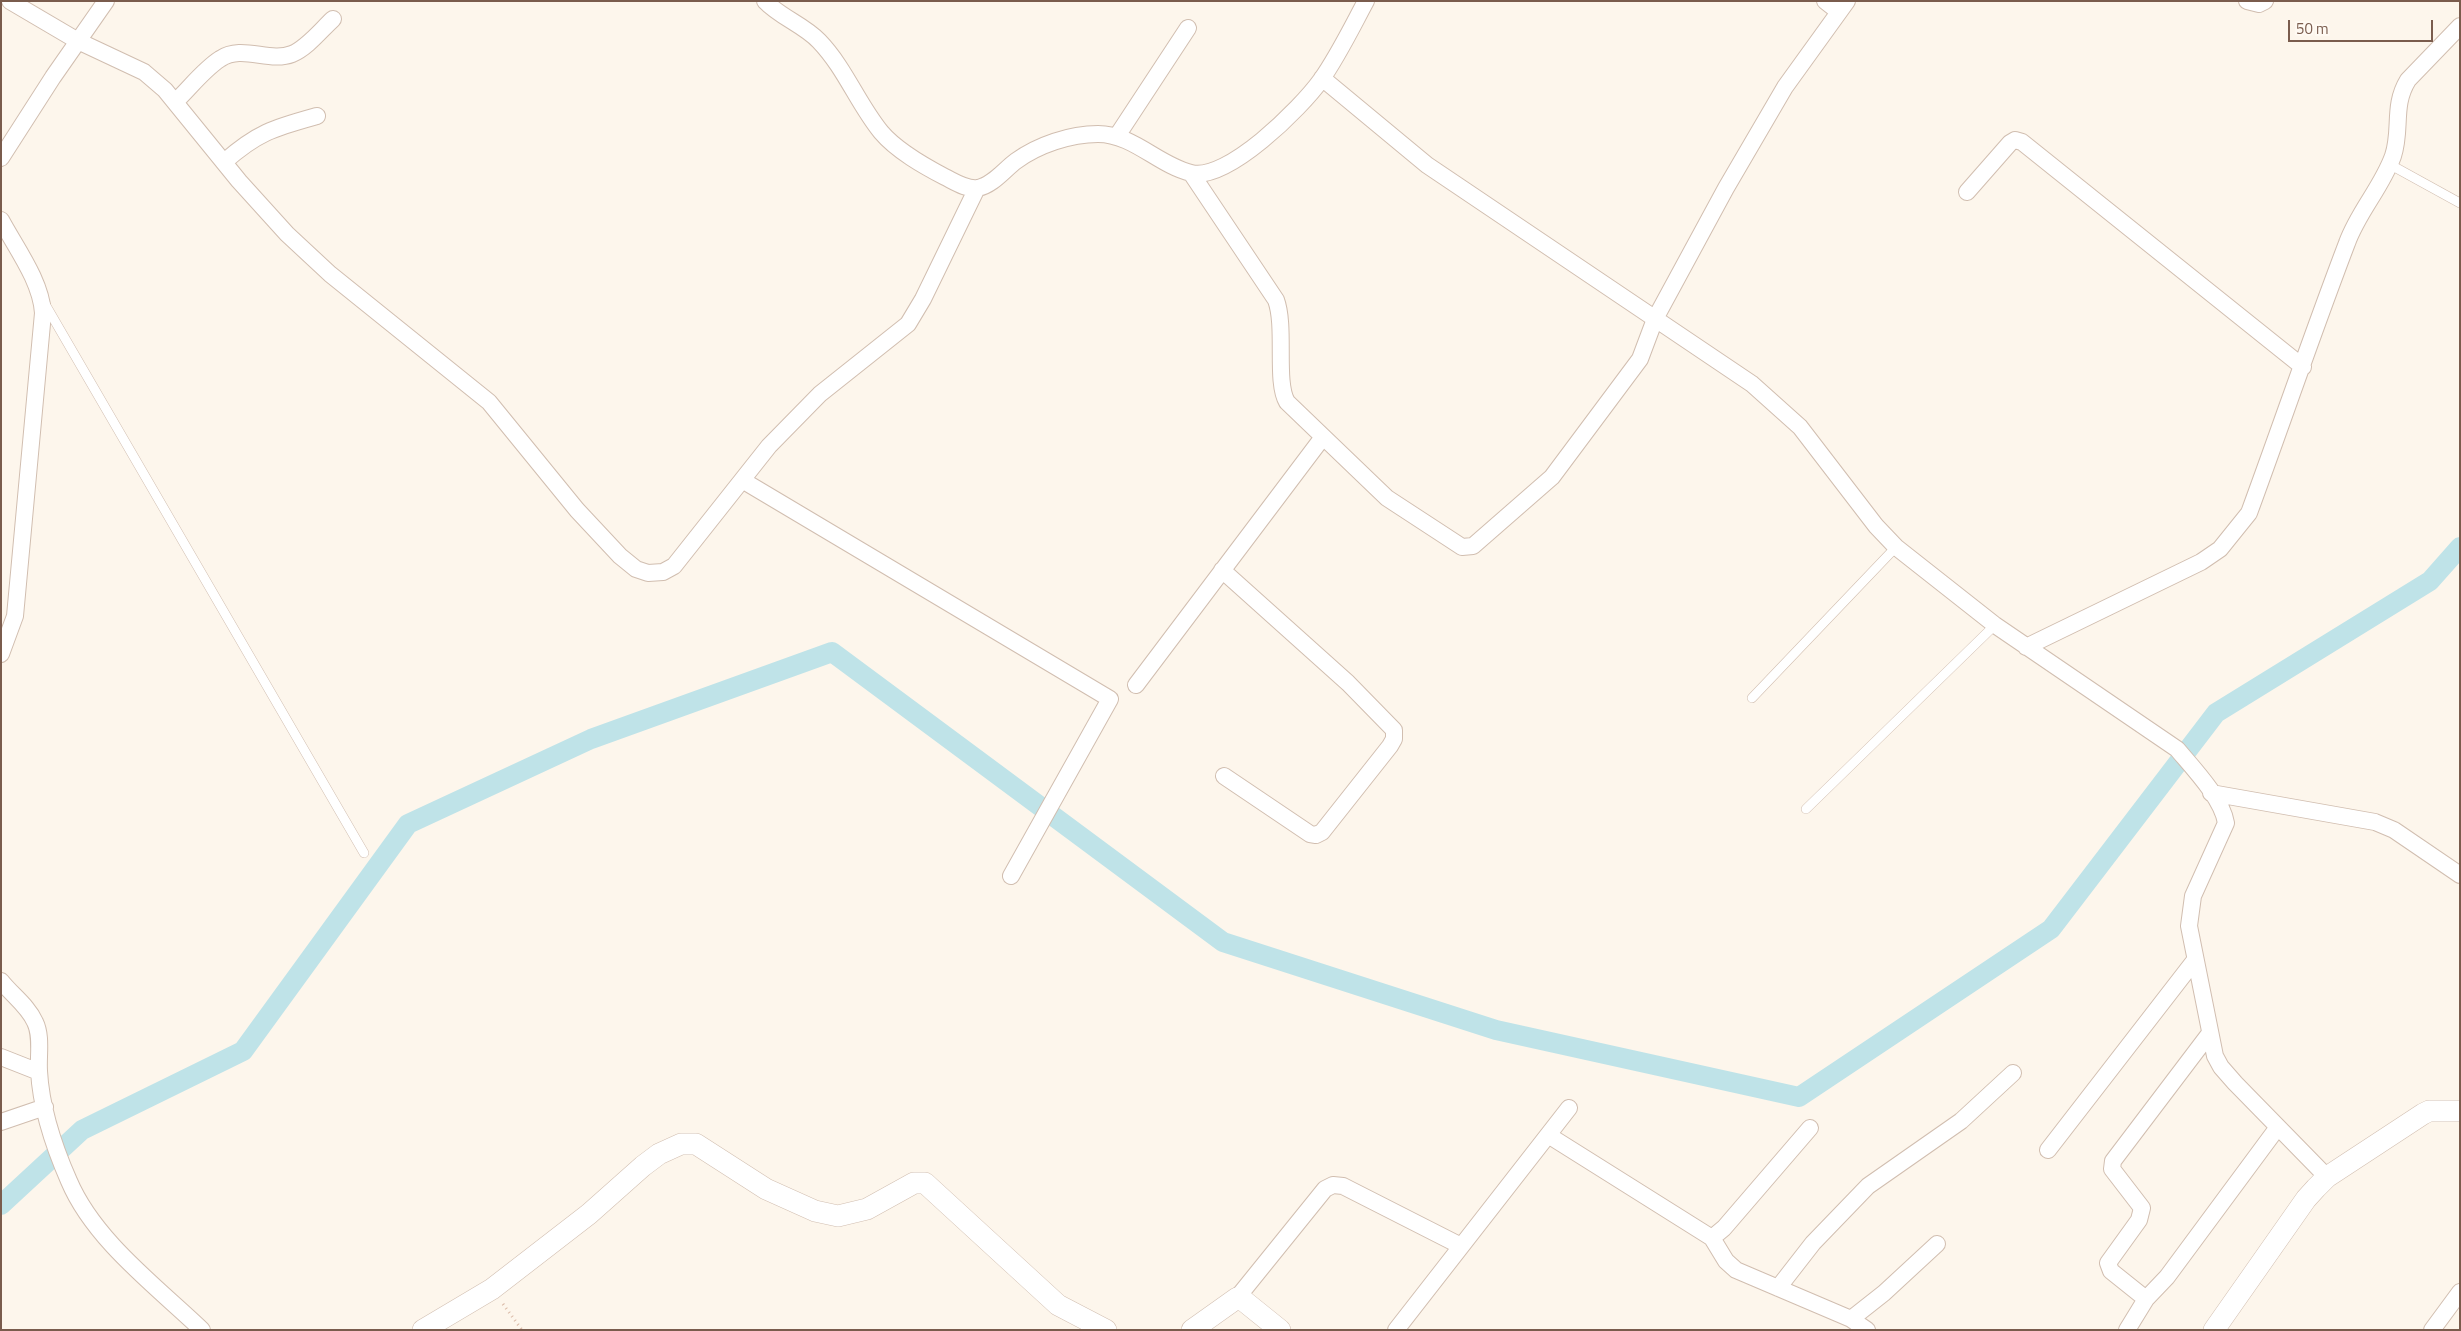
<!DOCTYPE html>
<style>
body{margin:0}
#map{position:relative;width:2461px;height:1331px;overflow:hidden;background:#fdf6ec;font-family:"Titillium Web",sans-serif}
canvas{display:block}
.frame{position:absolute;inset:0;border:2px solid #7a5c4d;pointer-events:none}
.scale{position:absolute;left:2288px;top:20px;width:145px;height:22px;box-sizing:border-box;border:2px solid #7a5c4d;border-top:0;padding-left:6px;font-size:15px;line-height:18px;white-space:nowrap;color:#7a5c4d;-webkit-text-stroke:4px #fffaf3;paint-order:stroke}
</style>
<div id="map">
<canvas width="2461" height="1331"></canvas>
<div class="frame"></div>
<div class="scale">50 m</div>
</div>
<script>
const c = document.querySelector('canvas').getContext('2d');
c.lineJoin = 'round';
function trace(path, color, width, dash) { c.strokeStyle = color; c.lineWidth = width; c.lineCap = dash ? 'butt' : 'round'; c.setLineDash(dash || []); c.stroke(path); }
trace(new Path2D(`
 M1,1205L82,1130L243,1051L408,824L591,739L832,652L1223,942L1496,1030L1799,1097L2051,929L2216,713L2430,581L2460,547`), '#bfe3e8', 20);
const service = new Path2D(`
 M2389,164L2460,203
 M45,304L364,853
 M1752,698L1896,547
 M1806,809L1995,625`);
const minor = new Path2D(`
 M10,1L78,41L144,72L165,90L239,181L287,234L330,274L489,402L577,510L620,556L636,569L648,573L663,572L674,566L769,446L820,394L908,324L923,299L977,188
 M765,1C780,17 804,25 819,41C845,68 858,104 881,132C897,151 924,166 945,177C955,182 967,190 978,188C993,185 1005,169 1016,161C1038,145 1070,134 1098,134C1133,134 1158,165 1191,173C1227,182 1301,108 1321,80C1338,56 1352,27 1366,1
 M1825,1L1839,12
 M2247,1L2259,4L2265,1
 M1322,78L1427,165L1752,384L1800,427L1876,526L1896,547L1995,625L2177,749C2193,768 2222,798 2226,823L2193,896L2189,926L2215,1056L2221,1067L2235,1083L2327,1177
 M175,102C189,89 203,70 220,59C242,44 269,63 292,54C307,48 321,30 333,19
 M1117,136L1188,28
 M1,158L53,77L106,1
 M224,162C258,132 274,128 317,116
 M1191,173L1276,300C1286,327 1275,382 1287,402L1387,498L1462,547L1473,546L1552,477L1640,359L1655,319L1726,188L1785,87L1847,1
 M1967,192L2010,143L2015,140L2022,142L2303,367
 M1,220C16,248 41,281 43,313L15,616L1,654
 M742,480L1110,699L1011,876
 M1222,570L1348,683L1394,730V739L1390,746L1322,832L1316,835L1310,834L1224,776
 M2026,647L2201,562L2220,549L2249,513C2282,423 2313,332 2347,243C2358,212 2382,187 2393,156C2402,129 2392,106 2408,80L2460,26
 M1136,685L1323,437
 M2211,793L2375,822L2394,830L2460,875
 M1,981C12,995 28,1006 35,1022C42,1036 38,1056 39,1071C41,1108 54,1147 69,1181C94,1240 156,1286 202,1330
 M1,1057L39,1072
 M1,1122L45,1107
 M1548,1135L1712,1238L1724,1228L1810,1128
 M2048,1150L2195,960
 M1712,1238L1726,1261L1736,1270L1851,1319L1867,1330
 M1778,1288L1813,1243L1868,1186L1961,1121L2013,1073
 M1237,1298L1325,1189L1333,1185L1343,1186L1461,1246
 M2146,1299L2167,1277L2278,1127
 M1851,1319L1884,1293L1937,1244
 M1396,1330L1569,1108
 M2127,1330L2146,1299L2111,1271L2108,1263L2139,1220L2142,1208L2112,1169L2113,1161L2210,1033
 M2432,1330L2460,1292`);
const tertiary = new Path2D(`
 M423,1330L492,1289L589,1214L643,1166L659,1154L681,1144H696L766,1189L815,1211L838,1216L867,1209L914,1183H925L1058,1305L1106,1330
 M1192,1330L1237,1298L1244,1301L1280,1330
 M2214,1330L2306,1199L2316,1188L2327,1177L2423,1114L2429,1111H2460`);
trace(service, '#d1beb0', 10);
trace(minor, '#d1beb0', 18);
trace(tertiary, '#d1beb0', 22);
trace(new Path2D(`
 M503,1304L522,1330`), '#d9b8a5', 3, [1, 4]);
trace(service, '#fff', 9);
trace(minor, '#fff', 16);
trace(tertiary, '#fff', 21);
</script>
